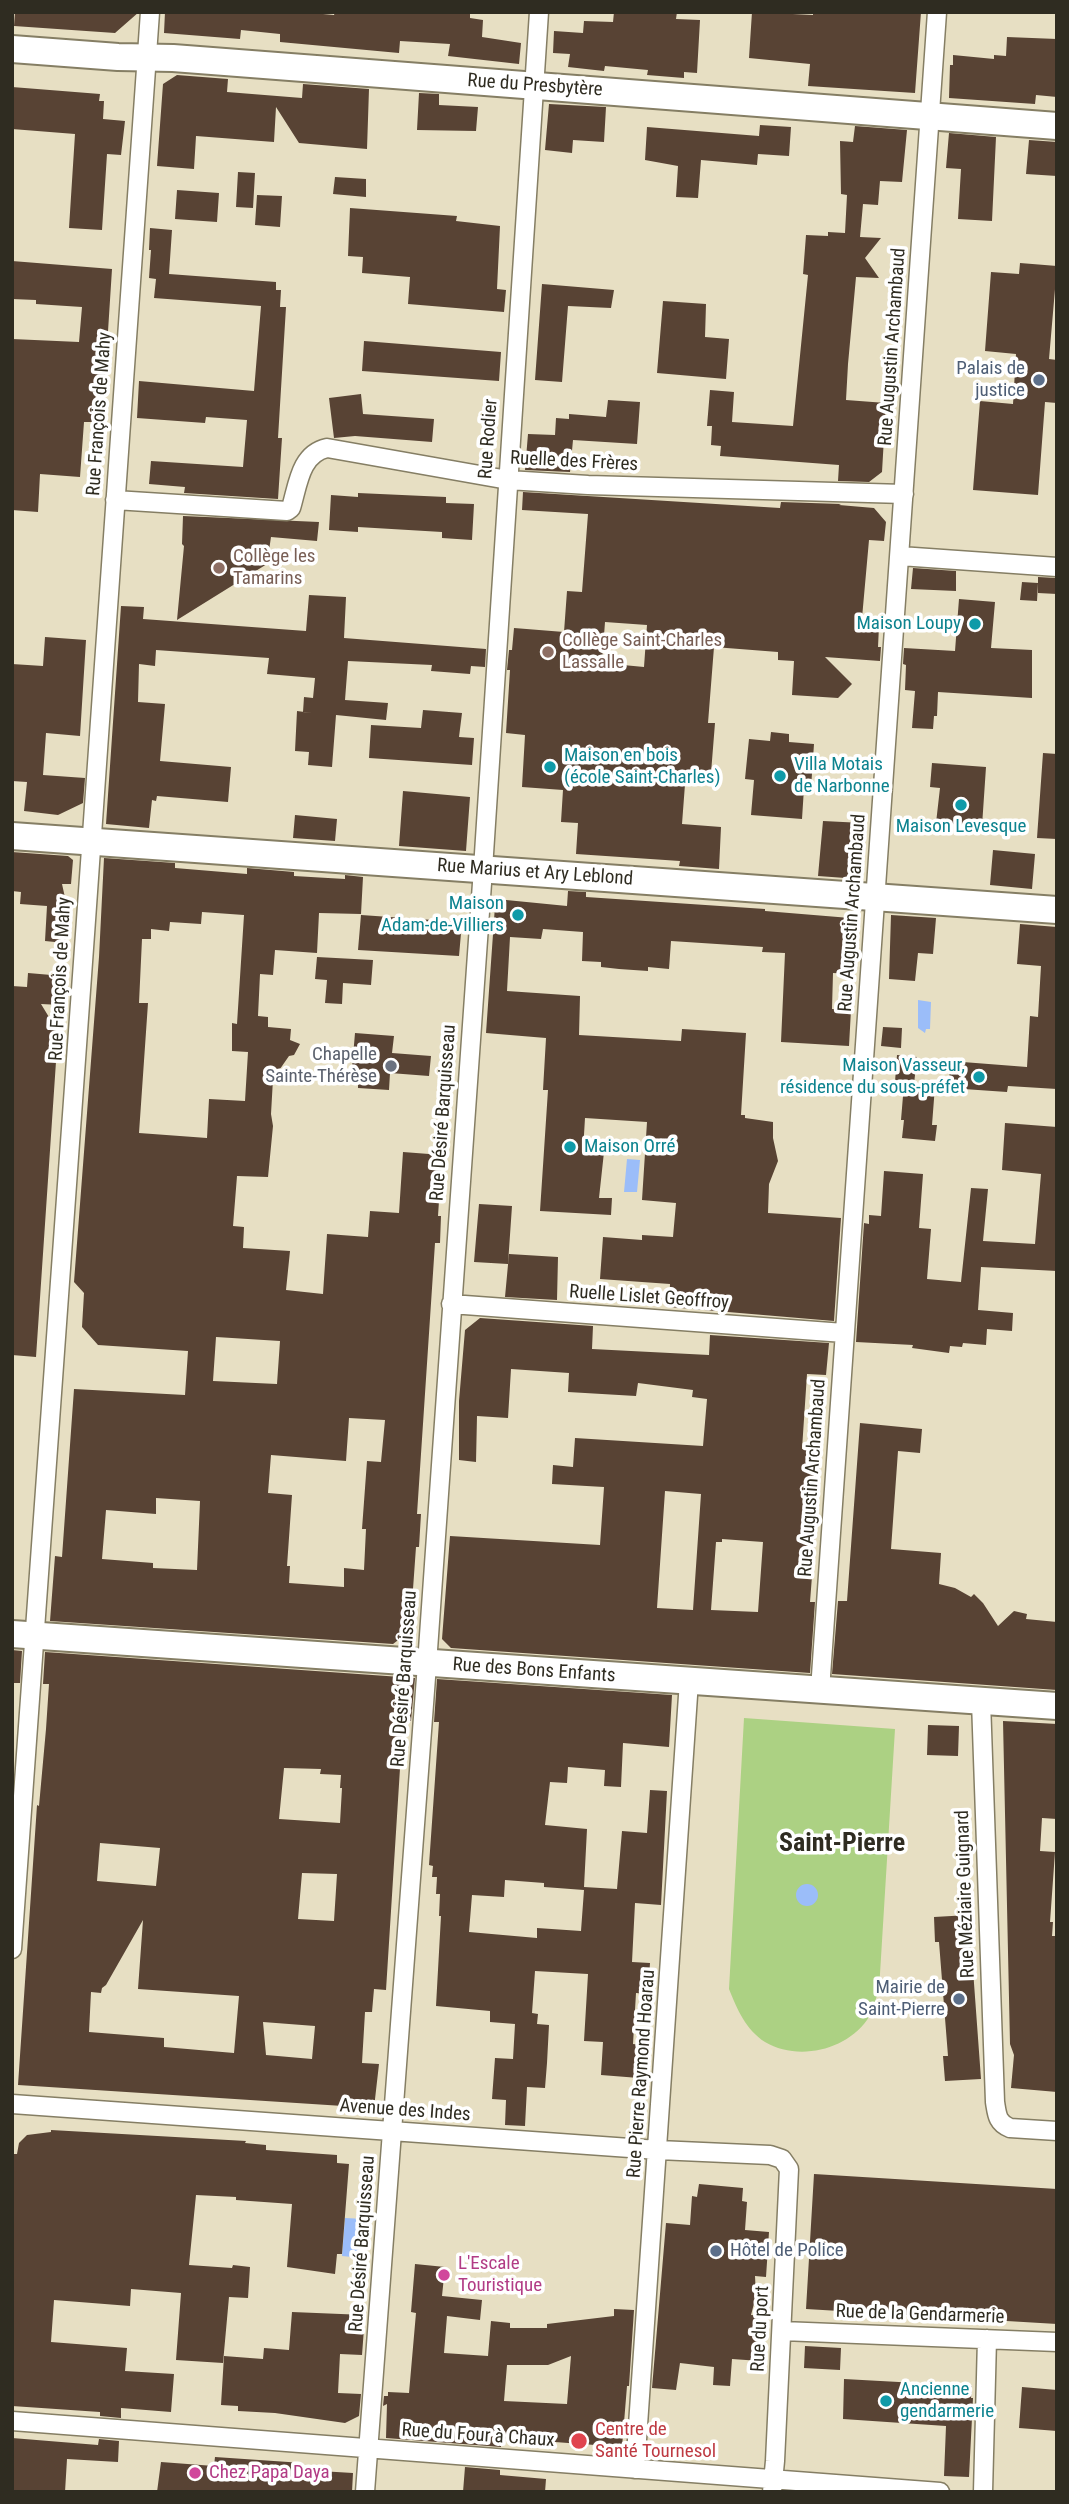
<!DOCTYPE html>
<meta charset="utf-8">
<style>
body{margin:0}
#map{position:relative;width:1069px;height:2504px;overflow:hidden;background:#e7dfc3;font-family:"Roboto Condensed",sans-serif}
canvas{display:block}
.frame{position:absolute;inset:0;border:14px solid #2f2c21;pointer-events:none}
</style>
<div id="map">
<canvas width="1069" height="2504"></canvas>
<div class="frame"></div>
</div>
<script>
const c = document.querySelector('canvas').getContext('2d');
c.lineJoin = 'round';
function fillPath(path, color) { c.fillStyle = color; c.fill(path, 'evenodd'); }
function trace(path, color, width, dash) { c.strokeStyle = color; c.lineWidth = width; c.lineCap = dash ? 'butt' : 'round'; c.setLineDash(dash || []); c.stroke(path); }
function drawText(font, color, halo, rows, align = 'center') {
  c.font = font + ' "Roboto Condensed",sans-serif'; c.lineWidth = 7; c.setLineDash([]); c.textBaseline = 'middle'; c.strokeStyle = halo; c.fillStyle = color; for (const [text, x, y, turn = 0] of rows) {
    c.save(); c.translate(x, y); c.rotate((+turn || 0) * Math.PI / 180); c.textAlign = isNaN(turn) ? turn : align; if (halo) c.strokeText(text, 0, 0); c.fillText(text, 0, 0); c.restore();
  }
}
fillPath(new Path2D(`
 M744,1718L895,1729L879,1990C875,2000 873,2012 867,2020C845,2051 797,2061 765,2042C746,2030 737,2009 729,1989Z`), '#acd183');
fillPath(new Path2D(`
 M918,1000L931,1002L930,1029H926L925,1033L918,1028Z
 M627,1159L640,1160L637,1192H624Z
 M796 1895a11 11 0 1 1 22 0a11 11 0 1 1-22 0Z
 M345,2218L365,2219L362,2258L342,2256Z`), '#9bbdf9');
fillPath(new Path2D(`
 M15,12H139L115,33L14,26Z
 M165,12H301L334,15L335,12H470V18L483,20L482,37L521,43L519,64L448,56L450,44L400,41L399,53L280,42V34L241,30L240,39L164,33Z
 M614,12H677L676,19L700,20L697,73L684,72V78L647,75L648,70L605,66L604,71L568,67L570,54L553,53L554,31L583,33L584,21L613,22Z
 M752,12L813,15V12H921L915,93L808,86L810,64L749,58Z
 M1007,37L1057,39V97L1036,95L1035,104L949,98L950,65H953V55L994,59V55L1006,56Z
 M177,75L228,79L227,92L302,98L303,84L369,89L367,149L299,143L276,107L274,142L196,136L194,169L157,166L163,84Z
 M12,87L100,94L99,101H104L103,119L125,121L121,155L107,154L102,230L69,228L75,134L12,129Z
 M419,93L439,94V105L478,107L476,131L417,130Z
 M549,104L606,107L604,142L573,140L572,153L545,150Z
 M760,125L791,127L789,156L758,154L757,165L701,160L698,198L676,197L678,166L645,160L647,127L759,136Z
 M855,126L907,130L902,182L880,181L878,205L863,204L860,237L881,238L865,258L879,278L856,277L848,364L846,400L886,403L882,472L869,482L838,481L839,465L720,456L721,446L711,445L712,426H707L710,390L734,392L732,422L793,426L808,275L803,274L806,235L828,236V232L845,233L847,195L841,194L840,141L853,142Z
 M949,133L996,137L992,221L958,219L961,169L946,168Z
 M1029,140L1057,142V176L1026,174Z
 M238,172L255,173L253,208L236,207Z
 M335,177L366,179V197L333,194Z
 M177,190L219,193L217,222L175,219Z
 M257,195L282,196L280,227L255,225Z
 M350,208L457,216L456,221L500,226L497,289L506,290L504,312L408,304L410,277L362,273L363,257L348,256Z
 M150,228L172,230L169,274L276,282V290H281L280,307H286L278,438H282L278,499L184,493L185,487L149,484L151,461L243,467L247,420L206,417L205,423L137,418L139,381L254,391L261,306L154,298L156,279L149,278L151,250H149Z
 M12,261L112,269L105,378L97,377L94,422H84L80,477L40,474L38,512L12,510V339L79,342L82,307L36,304V300L12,299Z
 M1020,263L1057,266L1049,359L1057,360V403L1045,402L1038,495L973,490L980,401L1013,404L1016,354L985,351L991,272L1019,274Z
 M542,284L614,290L611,308L568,306L562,382L535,380Z
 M663,301L706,304L705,337L729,339L726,379L657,373Z
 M364,341L501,352L499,381L362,371Z
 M361,394L363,414L434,419L432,442L355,436L334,438L329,398Z
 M608,400L640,402L637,444L573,440L570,472L525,470L528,434L555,435L556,418L569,419V414L606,417Z
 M523,492L780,508L781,502L841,504L839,505L874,508L886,522L884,541L869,540L862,618L863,625L879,626L878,647H881L880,661L825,657L852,684L838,698L792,695L794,661L778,660V652L714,647L708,723H715L711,773L686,771L682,824L721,827L719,869L679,866L680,861L576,854L578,823L561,822L563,790L522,787L525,735L506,733L510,670H507L509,650H512L514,628L564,632L567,591L582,592L588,514L522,510ZM605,622L647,625L644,667L602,663Z
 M358,493L446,497V503L474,504L472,540L442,538V532L358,527V532L329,530L331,495L358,497Z
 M183,516L319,522L317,541L271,537L267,564L177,620L184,546L182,544Z
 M913,568L956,571V591L911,589Z
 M1038,577L1057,578V594L1038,593Z
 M1022,582L1038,583L1037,601L1020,600Z
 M309,595L346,597L344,638L486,649L485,667L471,666L470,674L431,671L432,665L348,661L345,700L388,703L386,720L336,715L332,767L308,765L309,752L295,751L297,711L312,713L303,712L304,697L313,698L315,678L267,674L269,658L156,650L155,666L139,664L138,702L165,704L160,761L231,767L228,802L157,796L156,801L152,800L149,828L106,824L121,606L144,607L143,619L306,631Z
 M959,599L995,602L991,648L1032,650V698L938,692L937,716H934L933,729L912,728L915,691L905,690L906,665L903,664L904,648L955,651Z
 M45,637L86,640L80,736L46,733L43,775L85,778L83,803L58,815L24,811L27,782L12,781V664L43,666Z
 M423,710L462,713L459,737L474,738L472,765L369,758L371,725L421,728Z
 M771,732L789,734V742L814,744L811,788H804L802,819L751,815L754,780L745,779L749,739L770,741Z
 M1043,753L1057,754V839L1037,838Z
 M932,763L986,767L982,826L936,823L940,788L930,787Z
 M403,791L470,797L466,851L399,846Z
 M295,815L337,819L335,841L293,838Z
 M823,821L863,823L859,879L818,876Z
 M993,850L1035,854L1032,889L990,885Z
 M12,852L68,856L73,860L71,884H62L68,911L65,943L45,941L47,906L20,904L21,892L12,891Z
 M104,858L175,863V868L247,874V868L294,872V876L345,879V875L363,877L361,914L319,913L317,953L275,950L273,975L260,974L258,1016L268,1017V1027L291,1029L290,1040L300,1044L294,1055L289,1056L273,1079L271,1114L273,1126L268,1177L237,1176L233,1226L244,1227L243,1248L290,1251L286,1290L323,1294L327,1234L368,1237L370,1211L399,1213L403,1152L442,1155L438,1216H441L440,1243H435L417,1514H421L419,1547H416L410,1631L393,1644L50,1621L55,1556L62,1557L74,1389L185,1395L188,1351L98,1345L82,1327L84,1293L74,1282L99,957ZM202,912L244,915L237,1024L232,1023V1051L248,1052L245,1101L209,1099L207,1138L139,1133L148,1003H139L142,939H151V929L169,931L170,922L201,924ZM216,1337L280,1341L277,1384L213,1381ZM349,1418L385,1420L381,1462L367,1461L362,1529H366L364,1570L344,1568V1587L289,1583L290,1566H287L292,1495L268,1493L271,1455L346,1461ZM156,1498L200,1501L197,1570L153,1568V1563L102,1559L106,1510L156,1514Z
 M568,891L586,892V897L765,909V911L850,918L849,934H857L853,974L833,973L832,1009L851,1010L849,1046L781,1042L785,953L762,952L763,947L671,941L669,969L648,967V971L619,969L601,967V962L582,961L583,932L543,929L541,939L510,937L507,991L580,996L579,1035L681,1041L682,1029L746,1033L741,1115H745V1118L773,1122V1138L778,1161L769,1184L768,1213L841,1218L834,1321L669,1307L670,1284L600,1279L603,1237L642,1240V1235L673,1237L676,1203L642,1200L647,1122L585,1118L583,1151L604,1152L599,1198H612L611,1215L540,1211L548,1090H543L546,1038L486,1033L495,906L496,899L567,906Z
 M361,915L462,922L459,956L358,950Z
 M891,915L936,918L933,954L918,953L915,981L889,979Z
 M1020,924L1057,927V1089L1008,1086L1007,1092L949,1088L950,1061L1027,1067L1030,1016L1038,1017L1041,966L1017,964Z
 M317,957L373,960L371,985L343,983L342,1004L325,1003L327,980L315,979Z
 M28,973L63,976L61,1005L41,1004L58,1032L36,1357L12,1355V986L27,987Z
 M883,1027L902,1028L901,1048L881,1046Z
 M355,1033L394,1036L392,1053L431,1056L429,1076L390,1073L389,1090L358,1088V1080H351Z
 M897,1055L917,1057L914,1084L895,1082Z
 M904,1084L935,1086L932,1125H937L935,1141L902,1138L904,1120H901Z
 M1005,1123L1057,1127V1271L981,1267L978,1310L1013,1313L1012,1331L987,1329L986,1345L963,1343L962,1347L950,1346L949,1353L912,1348L913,1345L856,1342L864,1223L869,1224V1215L881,1216L884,1171L923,1174L919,1228L931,1229L927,1279L961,1282L971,1188L988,1189L983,1241L1035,1244L1041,1174L1002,1170Z
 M479,1204L512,1206L508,1264L474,1262Z
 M509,1254L558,1257L557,1300L505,1297Z
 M480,1318L593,1326L592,1349L709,1355L710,1335L829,1343L826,1375L807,1374L802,1449L821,1450L819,1477L816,1476L811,1536L815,1537L810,1602H815L810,1673L451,1648L442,1639L450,1536L600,1545L604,1487L552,1484L553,1465L573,1467L575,1438L703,1446L707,1399L692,1397L693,1390L638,1383L636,1396L568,1392L569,1373L511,1369L508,1418L477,1416L476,1462L459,1460V1401L465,1330ZM665,1491L701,1494L693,1610L657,1608ZM722,1539L763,1542L758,1612L711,1610L716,1542H722Z
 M860,1423L922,1429L920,1453L898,1451L891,1549L941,1553L939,1584L955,1588L971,1597L974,1594L983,1603L998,1626L1014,1611L1027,1614L1026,1619L1057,1622V1690L832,1674L838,1601H847Z
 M12,1650L22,1651L20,1683H12Z
 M45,1652L415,1678L411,1721H403L386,1990L374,1989L372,2012H365L362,2063L379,2064L374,2108L18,2085L37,1805L39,1806L46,1729L49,1684H43ZM284,1768L321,1769L320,1774L341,1775L340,1788H342L340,1823L279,1819ZM100,1843L160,1848L156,1886L97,1881ZM302,1873L337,1874L334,1921L298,1919ZM143,1920L138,1989L239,1996L234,2053L164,2047V2038L89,2032L91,1992L101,1993L102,1988L106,1985ZM263,2022L315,2026L312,2059L266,2055Z
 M437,1679L672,1695L669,1747L623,1743L621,1787L604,1786L605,1770L568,1767L567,1783L550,1782L545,1825L587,1829L584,1887L617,1889L622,1831L647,1833L650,1790L667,1791L661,1905L635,1903L632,1962L650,1963L648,1994L636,1993L633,2044L642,2045L639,2078L601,2075L603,2042L584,2041L588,1974L535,1971L532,2013L538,2014L537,2024L549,2025L547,2063L545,2088L527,2087L525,2126L505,2125L506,2100L492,2099L495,2058L513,2059L515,2024L490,2022V2011L436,2006L441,1916H439L440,1894H436L437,1877H432L433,1866L429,1865L439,1722H434ZM505,1880L544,1883V1887L584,1890L581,1931L537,1928V1938L469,1932L472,1895L504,1897Z
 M1003,1721L1057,1724V1819L1042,1818L1040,1851L1055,1852L1050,1922H1053L1052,1936H1057V2092L1011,2088L1014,2055L1010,2044Z
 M928,1725L959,1726L958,1756L927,1755Z
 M969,1915L981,2079L945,2081L943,2056H948L939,1942H935L934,1917Z
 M51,2130L246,2141L245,2143L266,2145V2150L337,2155V2163L349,2164L342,2254H337L335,2274L287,2267L292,2204L236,2200V2197L196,2195L189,2265L232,2268L233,2265L250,2267L248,2298L229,2297L223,2363L176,2360L181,2293L131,2289L130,2306L54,2300L51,2342L127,2348L125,2371L174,2374L171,2412L121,2408V2418L100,2416V2412L12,2406V2154H17L19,2143L27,2135L51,2132Z
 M814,2174L1057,2189V2324L806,2309Z
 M699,2184L743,2188L742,2201L747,2202L745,2230L769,2232L766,2277L755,2276L756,2296L751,2315L763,2316L760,2361L732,2359L730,2386L713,2385L714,2367L680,2363L676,2390L652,2388L666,2223L690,2225L692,2196L697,2197Z
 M415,2264L445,2267L442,2296L482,2300L480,2320L447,2316L444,2353L488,2356L491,2321L510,2323V2328H547V2324L614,2316V2309L634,2310L629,2386H627L622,2447L501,2438V2447L386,2438L387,2404L383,2406L384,2396H388V2392L409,2393L416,2313L411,2312ZM571,2356L567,2404L504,2401L507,2365H548Z
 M292,2312L365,2315L362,2355L340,2354L338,2393L361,2394L359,2416L345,2423L275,2413L238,2411V2406L221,2405L224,2356L263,2359L264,2348L289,2350Z
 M805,2346L841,2348L840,2370L804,2368Z
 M844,2379L972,2386L971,2398H973L969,2477L944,2476L946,2426L843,2419Z
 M1022,2387L1057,2390V2431L1019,2428Z
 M12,2438L98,2445L99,2439L119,2441L118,2462L67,2459L65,2492H12Z
 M215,2457L303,2463V2470L353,2473L352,2492H157L161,2462L214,2466Z
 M465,2467L500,2470V2475L546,2479L545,2492H463Z`), '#584334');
const street = new Path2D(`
 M115,500L287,511L291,508C298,485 300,454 327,448L508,480L588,485L904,494
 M900,556L1057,567
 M451,1304L844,1333
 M820,1690L937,12
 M981,1701L995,2102C997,2114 997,2123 1010,2128L1057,2131
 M12,1949C60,1303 104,658 150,12
 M12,2104L658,2150L770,2155L782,2159L789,2169L775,2461L772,2492
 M782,2331L1057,2342
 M12,2421L940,2492
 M635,2469L689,1681
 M365,2492L427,1664L483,869L539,12
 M983,2492L987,2339`);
const secondary = new Path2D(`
 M12,49L118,57L173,58L1057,126
 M12,836L1057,910
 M12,1634L1057,1706`);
trace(street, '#857e64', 21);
trace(secondary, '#857e64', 30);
trace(street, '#fff', 18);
trace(secondary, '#fff', 26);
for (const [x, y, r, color] of [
 [1039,380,7,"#5c6f8a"],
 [219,568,7,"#8d6e63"],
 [975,624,7,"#0f9aa8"],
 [548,652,7,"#8d6e63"],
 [550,767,7,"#0f9aa8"],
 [780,776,7,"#0f9aa8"],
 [961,805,7,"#0f9aa8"],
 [518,915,7,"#0f9aa8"],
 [391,1066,7,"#6b7280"],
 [979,1077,7,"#0f9aa8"],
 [570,1147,7,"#0f9aa8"],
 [959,1999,7,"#5c6f8a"],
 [716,2251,7,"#5c6f8a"],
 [444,2275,7,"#d1479c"],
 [886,2401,7,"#0f9aa8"],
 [579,2441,9,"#e0444e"],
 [195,2473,7,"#d1479c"]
]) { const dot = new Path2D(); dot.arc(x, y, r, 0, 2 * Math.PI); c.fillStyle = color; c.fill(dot); trace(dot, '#fff', 2.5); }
drawText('19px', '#2f2c21', '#fff', [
 ["Rue du Presbytère",535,86,4],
 ["Rue Augustin Archambaud",893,347,-86],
 ["Rue François de Mahy",100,414,-86],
 ["Rue Rodier",489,439,-86],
 ["Ruelle des Frères",574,462,3],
 ["Rue Marius et Ary Leblond",535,873,4],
 ["Rue Augustin Archambaud",853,913,-86],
 ["Rue François de Mahy",61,979,-87],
 ["Rue Désiré Barquisseau",444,1113,-86],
 ["Ruelle Lislet Geoffroy",649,1298,4],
 ["Rue Augustin Archambaud",813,1478,-86],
 ["Rue des Bons Enfants",534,1671,4],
 ["Rue Désiré Barquisseau",405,1679,-86],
 ["Rue Méziaire Guignard",966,1894,-92],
 ["Rue Pierre Raymond Hoarau",642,2074,-86],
 ["Avenue des Indes",405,2111,4],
 ["Rue Désiré Barquisseau",363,2244,-86],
 ["Rue de la Gendarmerie",920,2315,2],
 ["Rue du port",761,2329,-87],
 ["Rue du Four à Chaux",478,2436,4]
]);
drawText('19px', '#4e5e75', '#fff', [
 ["Palais de",1025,369],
 ["justice",1025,391],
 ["Mairie de",945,1988],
 ["Saint-Pierre",945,2010],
 ["Hôtel de Police",730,2251,"left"]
], 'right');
drawText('19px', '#785e54', '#fff', [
 ["Collège les",233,557],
 ["Tamarins",233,579],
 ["Collège Saint-Charles",562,641],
 ["Lassalle",562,663]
], 'left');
drawText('19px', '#0d838f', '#fff', [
 ["Maison Loupy",961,624,"right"],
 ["Maison en bois",564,756],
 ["(école Saint-Charles)",564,778],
 ["Villa Motais",794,765],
 ["de Narbonne",794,787],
 ["Maison Levesque",961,827,"center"],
 ["Maison",504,904,"right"],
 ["Adam-de-Villiers",504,926,"right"],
 ["Maison Vasseur,",965,1066,"right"],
 ["résidence du sous-préfet",965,1088,"right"],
 ["Maison Orré",584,1147],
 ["Ancienne",900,2390],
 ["gendarmerie",900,2412]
], 'left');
drawText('19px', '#5b616d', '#fff', [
 ["Chapelle",377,1055],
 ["Sainte-Thérèse",377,1077]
], 'right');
drawText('19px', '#b23c85', '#fff', [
 ["L'Escale",458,2264],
 ["Touristique",458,2286],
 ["Chez Papa Daya",209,2473]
], 'left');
drawText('19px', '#be3a42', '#fff', [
 ["Centre de",595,2430],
 ["Santé Tournesol",595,2452]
], 'left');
drawText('bold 26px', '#2f2c21', '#fff', [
 ["Saint-Pierre",842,1844]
]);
</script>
